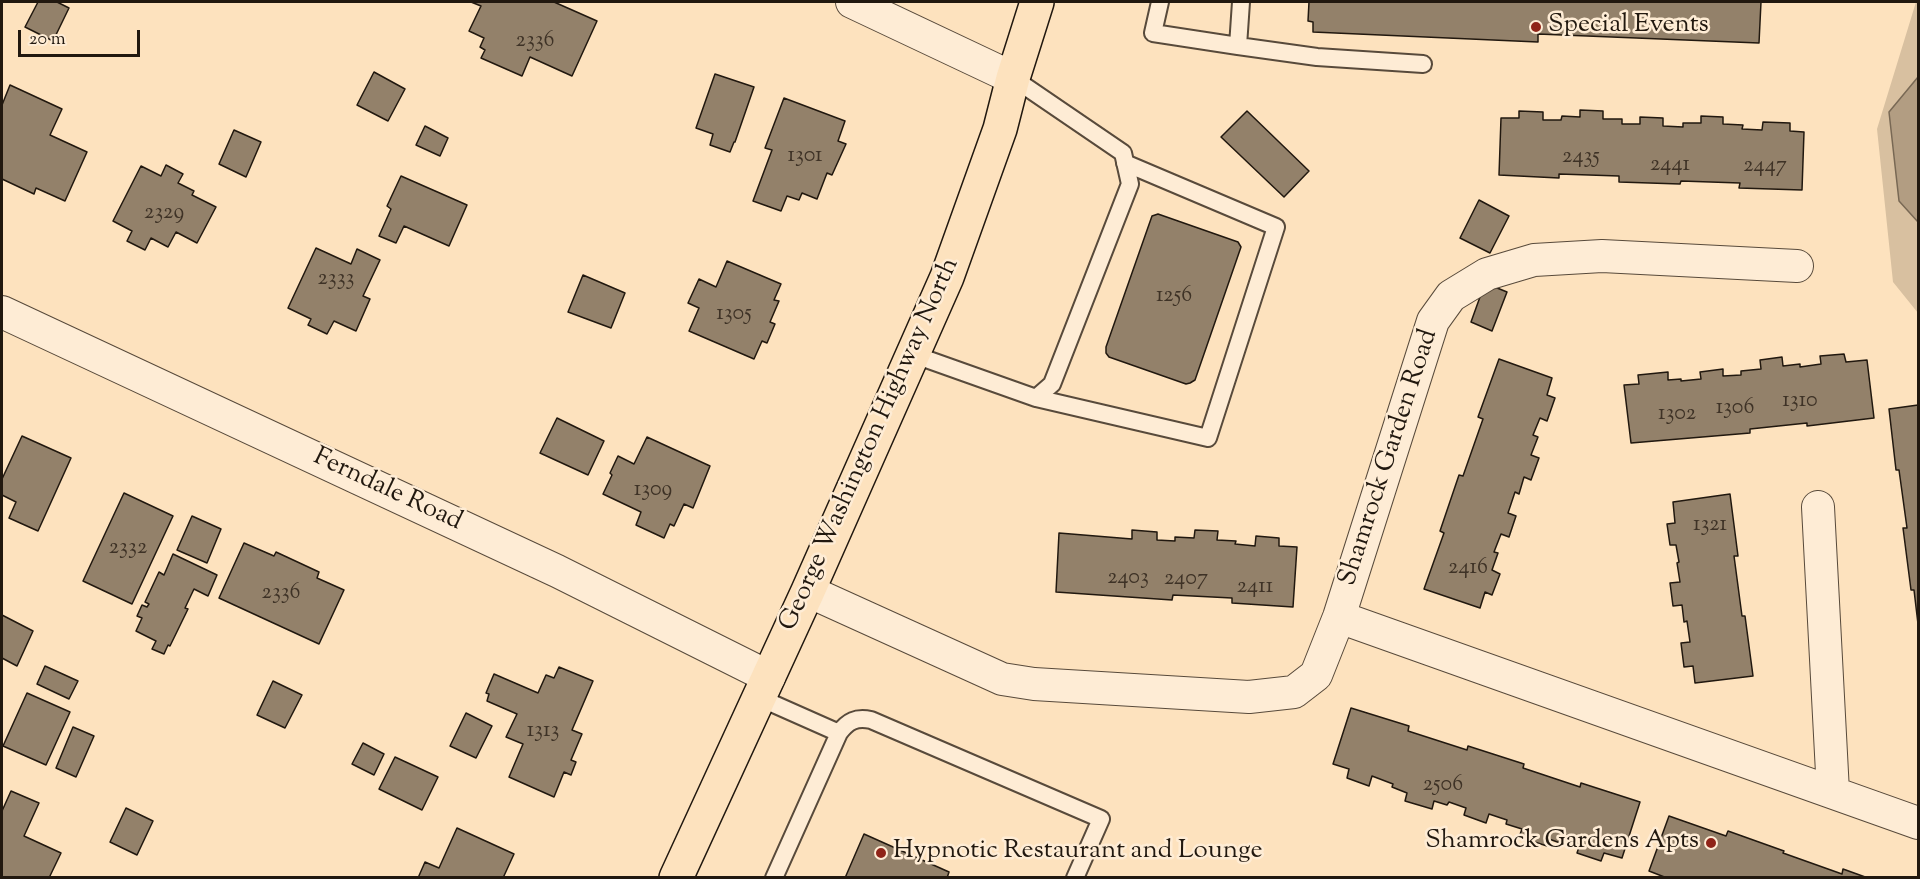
<!DOCTYPE html>
<style>
body{margin:0}
#map{position:relative;width:1920px;height:879px;overflow:hidden;background:#fde2be;font-family:"Sorts Mill Goudy",serif}
canvas{display:block}
.frame{position:absolute;inset:0;border:3px solid #21180f;pointer-events:none}
.scale{position:absolute;left:18px;top:30px;width:122px;height:27px;box-sizing:border-box;border:3px solid #21180f;border-top:0;padding-left:8px;font-size:18px;line-height:21px;white-space:nowrap;color:#21180f;-webkit-text-stroke:4px #feecd5;paint-order:stroke}
</style>
<div id="map">
<canvas width="1920" height="879"></canvas>
<div class="frame"></div>
<div class="scale">20 m</div>
</div>
<script>
const c = document.querySelector('canvas').getContext('2d');
c.lineJoin = 'round';
function fillPath(path, color) { c.fillStyle = color; c.fill(path, 'evenodd'); }
function trace(path, color, width, dash) { c.strokeStyle = color; c.lineWidth = width; c.lineCap = dash ? 'butt' : 'round'; c.setLineDash(dash || []); c.stroke(path); }
function drawText(font, color, halo, rows, align = 'center') {
  c.font = font + ' "Sorts Mill Goudy",serif'; c.lineWidth = 5; c.setLineDash([]); c.textBaseline = 'middle'; c.strokeStyle = halo; c.fillStyle = color; for (const [text, x, y, turn = 0] of rows) {
    c.save(); c.translate(x, y); c.rotate((+turn || 0) * Math.PI / 180); c.textAlign = isNaN(turn) ? turn : align; if (halo) c.strokeText(text, 0, 0); c.fillText(text, 0, 0); c.restore();
  }
}
fillPath(new Path2D(`
 M1916,2H1918V77L1889,112L1899,201L1918,222V313L1893,282L1877,129Z`), '#d8c0a0');
const water = new Path2D(`
 M1918,77V222L1899,201L1889,112Z`);
fillPath(water, '#b29d82');
trace(water, '#786854', 1.5);
const building = new Path2D(`
 M38,2H57L69,8L53,41L25,27Z
 M471,2H554L597,21L572,76L530,57L522,76L481,58L485,50L480,47L484,38L469,31L481,6Z
 M1309,2H1761L1759,43L1538,34V42L1313,32V22L1308,21Z
 M374,72L405,89L388,121L357,105Z
 M715,74L754,87L735,142H734L730,152L710,145L713,134L696,128Z
 M10,85L62,109L50,135L87,152L65,201L36,188L34,194L2,179V105Z
 M784,98L845,121L838,141L846,144L832,175L827,173L817,199L802,193L799,200L787,196L781,211L753,201L772,150L765,148Z
 M1580,110L1603,111V119H1622V124H1640V117L1663,118V126L1683,127V123H1701V116L1723,117V124L1743,125L1742,129L1762,130L1763,122L1790,123V131L1804,132L1802,190L1739,188L1740,183L1681,181L1680,184L1619,182V176L1559,174V178L1499,175L1501,118H1519V111L1543,112V120H1561L1562,116L1580,117Z
 M1247,111L1309,171L1284,197L1221,137Z
 M425,126L448,138L440,156L416,145Z
 M234,130L261,142L246,177L219,164Z
 M166,165L183,174L178,183L194,191L192,195L216,207L197,243L176,232L168,247L151,238L145,250L127,241L132,231L113,221L141,166L161,176Z
 M401,176L467,205L449,246L404,226L396,243L379,236L391,209L387,206Z
 M1479,200L1509,216L1490,253L1460,238Z
 M1158,214L1238,242L1241,247L1195,380L1190,383L1186,384L1109,357L1106,353V347L1152,216Z
 M316,248L351,264L357,249L380,260L363,296L370,299L356,331L334,321L327,334L308,325L311,319L288,308Z
 M727,261L781,284L774,300L779,301L770,322L775,324L767,343L762,341L754,359L689,331L699,308L688,303L699,279L716,287Z
 M583,275L625,293L611,328L568,312Z
 M1485,283L1507,292L1492,331L1471,322Z
 M1844,354L1846,362L1867,360L1874,418L1807,426V423L1750,429V433L1631,443L1624,385L1639,384L1638,375L1668,372V380L1681,379V381L1701,379L1700,372L1723,369V376L1741,375V371L1761,369L1760,360L1782,357L1783,366L1800,364V367L1821,364L1820,356Z
 M1499,359L1552,378L1547,395L1555,398L1547,421L1540,418L1533,435L1538,437L1531,455L1539,458L1531,480L1524,477L1519,494L1515,492L1508,513L1516,516L1509,537L1501,534L1494,552L1498,553L1492,570L1500,574L1492,595L1485,592L1480,608L1424,589L1444,533L1440,531L1459,475L1463,476L1483,419L1478,417Z
 M1918,405V624L1914,590H1911L1903,528H1907L1899,470H1896L1889,409Z
 M557,418L604,441L588,475L540,453Z
 M22,436L71,458L38,531L9,518L16,502L2,495V479Z
 M647,437L710,466L693,508L684,504L674,526L670,524L664,538L636,525L641,512L603,494L612,475L610,473L618,456L634,464Z
 M124,493L173,516L132,604L83,581Z
 M1730,494L1738,556H1734L1742,616H1745L1753,676L1695,683L1693,666L1684,667L1681,643L1690,642L1687,621L1684,622L1682,605L1673,606L1670,583L1680,582L1677,563L1679,562L1676,545H1670L1667,524L1675,523L1673,502Z
 M192,516L221,529L207,563L177,550Z
 M1132,530L1157,532V540L1175,541V537L1194,538L1195,530L1218,531L1217,540L1236,541L1235,544L1255,546L1256,536L1279,538V546L1297,547L1293,607L1232,603V598L1173,595L1172,600L1056,592L1059,533L1132,539Z
 M244,543L274,556L276,552L319,572L317,578L344,590L319,644L219,598Z
 M173,554L217,575L208,596L194,589L185,608L188,609L170,646L168,645L164,654L152,649L156,641L136,631L142,618L137,616L142,605L147,607L149,604L145,602L159,572L164,575Z
 M2,615L33,631L17,666L2,658Z
 M45,666L78,681L69,699L37,684Z
 M559,667L593,681L572,730L582,734L571,760L576,762L571,775L564,772L554,797L509,777L523,744L506,737L517,714L487,701L489,694L486,693L494,674L538,693L546,675L554,678Z
 M273,681L302,695L285,728L257,715Z
 M27,693L70,712L46,765L3,746Z
 M1351,708L1409,726L1408,731L1467,750L1468,746L1524,764L1523,768L1580,787L1581,783L1640,802L1622,858L1604,853L1601,861L1577,853L1580,844L1564,839L1563,844L1549,839L1547,846L1519,837L1522,829L1506,824L1507,820L1489,814L1486,823L1464,815L1466,808L1449,802L1447,805L1434,801L1432,809L1405,801L1407,793L1392,787L1393,784L1372,776L1369,786L1347,778L1349,769L1333,764Z
 M466,713L492,726L476,758L450,746Z
 M73,727L94,736L76,777L56,768Z
 M363,743L384,754L374,775L352,764Z
 M395,757L438,777L422,810L379,789Z
 M11,791L39,803L24,836L61,853L49,878H2V811Z
 M126,808L153,821L137,855L110,842Z
 M1669,816L1726,836L1728,831L1784,851L1783,853L1842,874L1843,869L1868,878H1667L1649,871Z
 M457,828L514,854L503,878H418L425,862L439,868Z
 M864,834L949,872L947,878H845Z`);
fillPath(building, '#93816a');
trace(building, '#21180f', 1.5);
const lane = new Path2D(`
 M1160,2L1153,33L1238,46L1241,2
 M1238,46L1317,57L1423,64
 M912,354L1036,398L1052,384L1130,184L1123,153L1013,78
 M1036,398L1208,438L1276,227L1125,163
 M760,698L839,733L774,878
 M839,733C848,721 856,717 871,720L1101,819L1075,878`);
const street = new Path2D(`
 M852,2L1013,78
 M2,312L557,571L769,677
 M1818,507L1833,792
 M808,591L1002,679L1034,684L1249,697L1294,692L1316,675L1339,617L1433,321L1451,296L1487,274L1534,260L1602,256L1797,266
 M1339,617L1918,823`);
const primary = new Path2D(`
 M676,878L808,591L947,277L1000,129L1013,78L1037,2`);
trace(lane, '#584a3b', 20);
trace(street, '#584a3b', 34);
trace(primary, '#21180f', 36);
trace(lane, '#feecd5', 16);
trace(street, '#feecd5', 32);
trace(primary, '#fde2be', 33);
for (const [x, y, r, color] of [
 [1536,27,6,"#8f2418"],
 [1711,843,6,"#8f2418"],
 [881,853,6,"#8f2418"]
]) { const dot = new Path2D(); dot.arc(x, y, r, 0, 2 * Math.PI); c.fillStyle = color; c.fill(dot); trace(dot, '#feecd5', 2); }
drawText('22px', '#3e3226', null, [
 ["2336",535,42],
 ["1301",805,157],
 ["2435",1581,158],
 ["2441",1670,166],
 ["2447",1765,167],
 ["2329",164,214],
 ["2333",336,280],
 ["1256",1174,297],
 ["1305",734,315],
 ["1310",1800,402],
 ["1306",1735,409],
 ["1302",1677,415],
 ["1309",653,491],
 ["1321",1710,526],
 ["2332",128,549],
 ["2416",1468,569],
 ["2403",1128,579],
 ["2407",1186,580],
 ["2411",1255,588],
 ["2336",281,594],
 ["1313",543,732],
 ["2506",1443,786]
]);
drawText('26px', '#21180f', '#feecd5', [
 ["Special Events",1548,27],
 ["Shamrock Gardens Apts",1699,843,"right"],
 ["Hypnotic Restaurant and Lounge",893,853]
], 'left');
drawText('26px', '#21180f', '#feecd5', [
 ["George Washington Highway North",871,445,-66],
 ["Shamrock Garden Road",1390,458,-72],
 ["Ferndale Road",387,491,25]
]);
</script>
